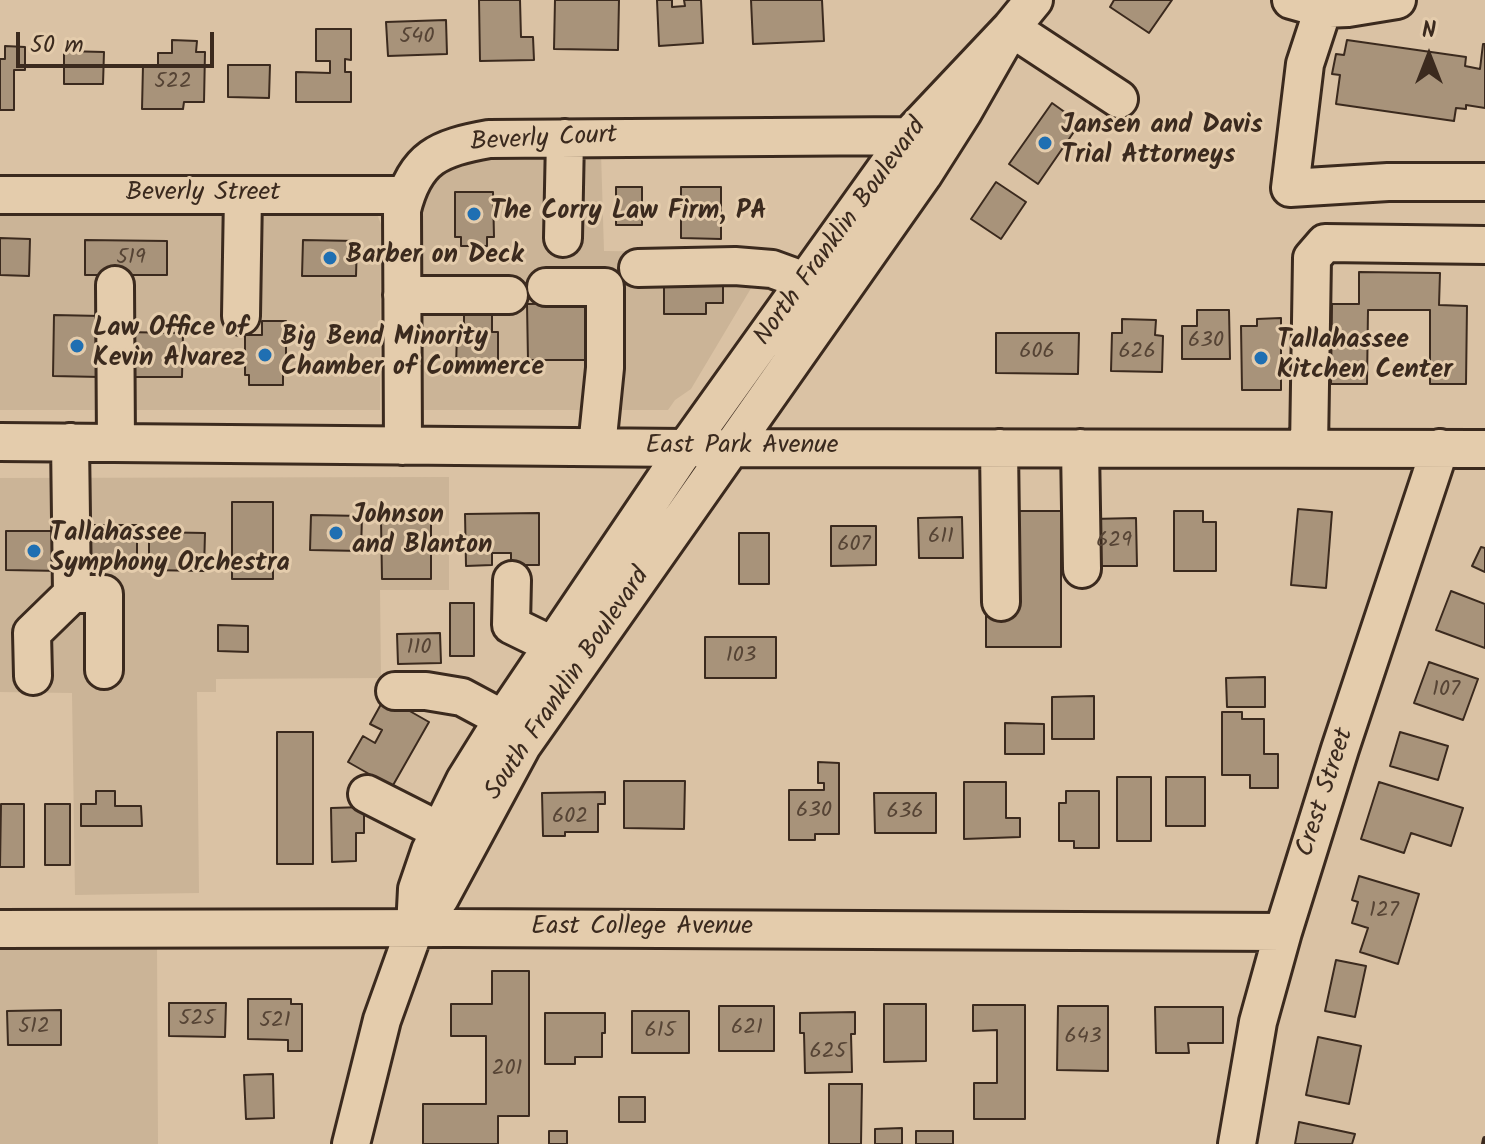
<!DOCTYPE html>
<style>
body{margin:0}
#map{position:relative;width:1485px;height:1144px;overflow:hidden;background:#dac2a4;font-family:Kalam,sans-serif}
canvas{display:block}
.north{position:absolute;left:1389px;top:16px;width:80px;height:80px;-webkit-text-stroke:6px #e4ccac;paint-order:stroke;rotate:0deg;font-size:22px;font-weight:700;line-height:32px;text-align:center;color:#3b2a1e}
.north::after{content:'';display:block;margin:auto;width:28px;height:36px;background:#3b2a1e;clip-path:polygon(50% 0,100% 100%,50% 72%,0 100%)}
.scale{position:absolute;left:16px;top:32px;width:198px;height:36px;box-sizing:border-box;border:4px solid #3b2a1e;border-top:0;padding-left:10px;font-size:24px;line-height:28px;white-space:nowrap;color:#3b2a1e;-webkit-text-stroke:6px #e4ccac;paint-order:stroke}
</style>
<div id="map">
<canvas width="1485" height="1144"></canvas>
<div class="north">N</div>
<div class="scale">50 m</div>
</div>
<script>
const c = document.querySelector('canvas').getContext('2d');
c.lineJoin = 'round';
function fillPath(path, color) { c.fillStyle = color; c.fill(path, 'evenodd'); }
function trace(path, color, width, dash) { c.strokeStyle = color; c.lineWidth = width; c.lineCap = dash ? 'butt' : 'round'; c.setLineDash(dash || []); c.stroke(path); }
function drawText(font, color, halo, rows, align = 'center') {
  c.font = font + ' Kalam,sans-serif'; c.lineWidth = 6; c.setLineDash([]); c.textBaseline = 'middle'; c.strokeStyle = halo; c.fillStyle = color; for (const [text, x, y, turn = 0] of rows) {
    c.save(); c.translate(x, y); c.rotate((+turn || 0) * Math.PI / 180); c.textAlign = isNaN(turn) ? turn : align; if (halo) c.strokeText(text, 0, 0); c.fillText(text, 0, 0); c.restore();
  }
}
fillPath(new Path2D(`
 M483,151L601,153L604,251L772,253L691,389L675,400L668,410H418L417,213L432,181L455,162Z
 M0,209L372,211L377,214L381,224L380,410H0Z
 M449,477V590H380L381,678L216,679V692H197L199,893L75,895L72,693L0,692V478Z
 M0,946H157L158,1144H0Z`), '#cbb497');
const building = new Path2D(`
 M479,0H520L521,37H533L534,60L480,61Z
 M555,0H619L618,50L554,49Z
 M657,0H672V7L685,6L684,0H701L703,43L659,46Z
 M751,0H822L824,41L753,44Z
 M1114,0H1172L1149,33L1110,7Z
 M446,20L447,54L388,56L386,22Z
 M316,29H351V60L345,59V72H351V102H296V72L330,73V61H316Z
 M172,40L197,41L196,52H205L204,102H184L183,109H142L143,65H158V53H172Z
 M1347,40L1466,57L1465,66L1480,69L1483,44H1485V108L1466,105V109L1456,108L1454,121L1336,104L1340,75L1332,74L1336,54L1344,55Z
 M5,46L25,47V70H14V110H0V59H5Z
 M64,51L104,52L103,84H64Z
 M228,65H270L269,98L228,97Z
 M1052,103L1080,123L1038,184L1009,164Z
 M996,182L1026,202L1001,239L971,219Z
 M616,187H642V225H616Z
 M681,187H721V239L681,238Z
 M455,192H493L494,237H487V246H461V237H455Z
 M0,238L30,239L29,276L0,275Z
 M85,240L167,241V275H85Z
 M303,240L357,241L356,276H302Z
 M1359,272L1440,273L1439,305L1467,306L1466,384H1430V310H1368L1367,384H1331L1332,304H1359Z
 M664,285H723V303H706V314H664Z
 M599,303L600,360H528L527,304Z
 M464,310L492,311V332H498V368H456L457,332H464Z
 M1197,310H1229L1230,359H1182V326H1197Z
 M54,315L101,316L100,377L53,376Z
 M1281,318V390H1242L1241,326H1257V319Z
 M1122,319L1156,320L1155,335L1163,336L1162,372L1111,371L1112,333H1122Z
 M262,321H286V374H283V385H249V375H245V335H262Z
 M122,332L183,333L182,377H122Z
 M996,333H1079L1078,374L996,373Z
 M232,502H273V579H232Z
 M1298,509L1332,512L1326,588L1291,585Z
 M1013,511H1061V647H986V607H1018V538Z
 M1174,511H1203V522H1216V571H1174Z
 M539,513V565H511V553H492V565L466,566L465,514Z
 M311,515L362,516L361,551L310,550Z
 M962,517L963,558H919L918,518Z
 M1136,518L1137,566H1092V519Z
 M381,519H431V579H382Z
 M83,525H137V563H83Z
 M831,526H876V565L831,566Z
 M6,531H61V571L6,570Z
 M149,532L205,533L204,571L149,570Z
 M739,533H769V584H739Z
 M1481,547L1485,548V572L1472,566Z
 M1451,591L1485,604V648L1436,630Z
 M450,603H474V656H450Z
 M218,625L248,626V652L218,651Z
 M440,633L441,663L398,664L397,634Z
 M705,637H776V678H705Z
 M1429,662L1478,679L1463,720L1414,703Z
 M1265,677V707H1227L1226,678Z
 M1094,696V739H1052V697Z
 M385,697L429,722L392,787L348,762L363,736L375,743L382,730L370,724Z
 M1222,712H1242V719H1264V754H1278V788H1250V775H1222Z
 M1005,723L1044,724V754H1005Z
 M277,732H313V864H277Z
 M1400,732L1448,746L1438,780L1390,766Z
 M818,762L839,763V834H815V840H789V790H824V783H818Z
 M1117,777H1151V841H1117Z
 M1166,777H1205V826H1166Z
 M624,781H685L684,829L624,828Z
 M964,782H1006V818H1020V837L964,839Z
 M1379,782L1463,808L1451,846L1411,833L1404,853L1361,839Z
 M96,791H115V806H141L142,826H81V804H96Z
 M1066,791H1099V848H1074V841H1059V803H1066Z
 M605,792V804H598V832H565V836H543L542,793Z
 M874,793H936V833H875Z
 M1,804H24V867H0Z
 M45,804H70V865H45Z
 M364,807V833H356V861L332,862L331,808Z
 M1359,876L1419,894L1398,964L1360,952L1368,928L1352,923L1358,902L1352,900Z
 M1336,960L1366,966L1355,1017L1325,1011Z
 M492,971H529V1116H498V1144H423V1104H486V1036H451V1004H492Z
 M248,999H291V1004H302V1051H288V1040L248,1039Z
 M169,1003H226L225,1037L169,1036Z
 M884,1004H926V1061L884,1062Z
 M973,1005H1025V1119H974V1083H997V1030L973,1031Z
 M719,1006H774V1051H719Z
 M1058,1006H1108V1071L1057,1070Z
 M1155,1007H1223V1043H1188L1189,1053H1156Z
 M61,1010V1045H8L7,1011Z
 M632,1011H689V1053H632Z
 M855,1012V1034H851L852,1072L805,1073L804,1033H800V1013Z
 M545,1013H605V1033H602V1057H575V1064H545Z
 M1318,1037L1361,1046L1349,1104L1306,1095Z
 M273,1074L274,1118L246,1119L244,1075Z
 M829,1084H862L861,1144H829Z
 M619,1097H645V1122H619Z
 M1299,1122L1355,1134L1352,1144H1295Z
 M902,1128V1144H875V1129Z
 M549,1131H567V1144H549Z
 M916,1131H953V1144H916Z`);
fillPath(building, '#a8937a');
trace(building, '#3b2a1e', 2);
const minor = new Path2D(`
 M1291,0L1323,9L1348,8L1397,0
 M1323,9L1305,64L1290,188L1388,182H1485
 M1011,28L1119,99
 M0,195H405
 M563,238L565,138
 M638,268L735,266L772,269L805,281
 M115,285L116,443
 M546,287H605V368L597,447
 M402,295H509
 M241,316L243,195
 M0,442L686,448L1485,449
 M403,446L402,210C415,157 439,148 489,139L909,136
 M999,448L1001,602
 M1080,448L1082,569
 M1309,448L1312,258L1325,243L1485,245
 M512,580L511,625L552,645
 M72,594H104V670
 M33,676L32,633L72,594L70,442
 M395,691H426L462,697L503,719
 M367,794L440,831
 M415,928L417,889L430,851L465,780L503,719L686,448L909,136L1011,28L1034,0
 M0,929L454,928L1283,932
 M351,1144L382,1020L415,928L440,898L522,746L923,175L963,112L1011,28
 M1237,1144L1258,1022L1283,932L1340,749L1440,448`);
trace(minor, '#3b2a1e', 42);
trace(minor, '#e4ccac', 36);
trace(new Path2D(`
 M1484,1144L1485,1139`), '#3b2a1e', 6);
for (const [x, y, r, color] of [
 [1045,143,8,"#1f6fb2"],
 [474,214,8,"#1f6fb2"],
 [330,258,8,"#1f6fb2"],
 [77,346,8,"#1f6fb2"],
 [265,355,8,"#1f6fb2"],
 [1261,358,8,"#1f6fb2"],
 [336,533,8,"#1f6fb2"],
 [34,551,8,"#1f6fb2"]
]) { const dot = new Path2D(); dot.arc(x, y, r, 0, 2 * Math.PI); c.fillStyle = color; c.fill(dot); trace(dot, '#e4ccac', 3); }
drawText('22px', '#564435', null, [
 ["540",417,38],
 ["522",173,83],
 ["519",131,259],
 ["630",1206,342],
 ["606",1037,353],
 ["626",1137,353],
 ["611",941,538],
 ["629",1114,542],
 ["607",854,546],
 ["110",419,649],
 ["103",741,657],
 ["107",1446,691],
 ["630",814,812],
 ["636",905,813],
 ["602",570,818],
 ["127",1384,912],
 ["525",197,1020],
 ["521",275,1022],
 ["512",34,1028],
 ["621",747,1029],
 ["615",660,1032],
 ["643",1083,1038],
 ["625",828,1053],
 ["201",507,1070]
]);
drawText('bold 26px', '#3b2a1e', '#e4ccac', [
 ["Jansen and Davis",1061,128],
 ["Trial Attorneys",1061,158],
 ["The Corry Law Firm, PA",490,214],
 ["Barber on Deck",346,258],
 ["Law Office of",93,331],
 ["Kevin Alvarez",93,361],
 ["Big Bend Minority",281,340],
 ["Chamber of Commerce",281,370],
 ["Tallahassee",1277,343],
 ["Kitchen Center",1277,373],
 ["Johnson",352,518],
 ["and Blanton",352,548],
 ["Tallahassee",50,536],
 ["Symphony Orchestra",50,566]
], 'left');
drawText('26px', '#3b2a1e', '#e4ccac', [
 ["Beverly Court",544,141,-3],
 ["Beverly Street",203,195],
 ["North Franklin Boulevard",842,233,-54],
 ["East Park Avenue",742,448],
 ["South Franklin Boulevard",569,685,-56],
 ["Crest Street",1327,793,-72],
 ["East College Avenue",642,929]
]);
</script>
